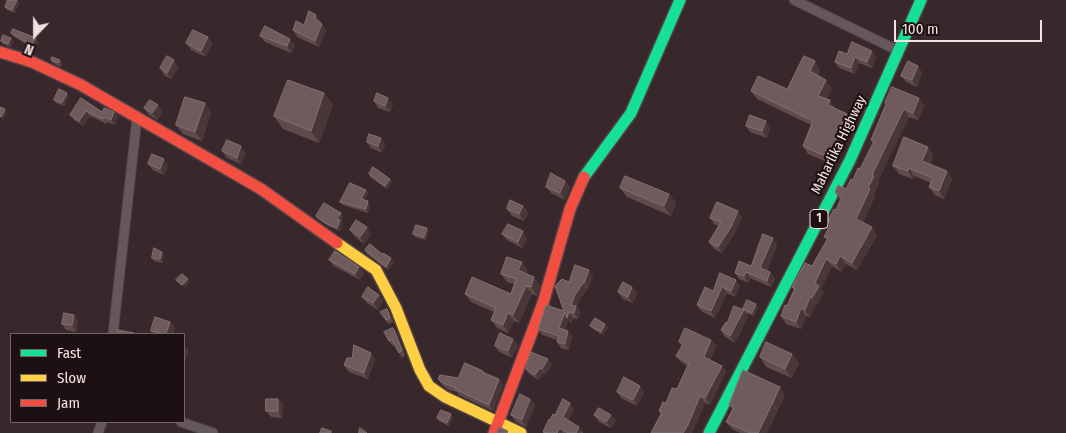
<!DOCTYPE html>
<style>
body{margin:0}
#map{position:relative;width:1066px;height:433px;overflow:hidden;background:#38282c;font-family:"Fira Sans Condensed",sans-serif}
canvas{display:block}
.legend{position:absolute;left:10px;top:333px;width:175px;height:90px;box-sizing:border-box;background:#1d1012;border:1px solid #736466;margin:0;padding:6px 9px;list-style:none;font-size:15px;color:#f4e1e3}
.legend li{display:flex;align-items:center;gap:10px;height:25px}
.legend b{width:25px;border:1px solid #736466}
.north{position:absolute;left:10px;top:10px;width:50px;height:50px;-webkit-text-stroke:4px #1d1012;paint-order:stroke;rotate:202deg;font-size:14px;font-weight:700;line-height:20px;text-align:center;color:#f4e1e3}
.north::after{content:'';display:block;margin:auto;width:18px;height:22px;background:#f4e1e3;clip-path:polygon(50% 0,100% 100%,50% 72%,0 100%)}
.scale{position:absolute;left:894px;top:20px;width:148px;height:22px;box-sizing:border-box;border:2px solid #f4e1e3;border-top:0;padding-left:6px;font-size:15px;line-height:18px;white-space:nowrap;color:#f4e1e3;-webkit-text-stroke:4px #1d1012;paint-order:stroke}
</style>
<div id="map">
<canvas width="1066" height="433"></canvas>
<ul class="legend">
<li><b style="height:6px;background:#16e098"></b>Fast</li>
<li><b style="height:6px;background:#ffcf43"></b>Slow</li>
<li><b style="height:6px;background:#f24e42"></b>Jam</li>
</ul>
<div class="north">N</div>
<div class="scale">100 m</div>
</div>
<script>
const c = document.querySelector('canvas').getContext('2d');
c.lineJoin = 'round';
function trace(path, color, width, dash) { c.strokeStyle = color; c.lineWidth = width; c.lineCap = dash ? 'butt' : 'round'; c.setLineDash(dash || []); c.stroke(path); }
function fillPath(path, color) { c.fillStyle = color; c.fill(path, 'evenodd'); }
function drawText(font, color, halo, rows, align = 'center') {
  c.font = font + ' "Fira Sans Condensed",sans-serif'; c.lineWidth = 4.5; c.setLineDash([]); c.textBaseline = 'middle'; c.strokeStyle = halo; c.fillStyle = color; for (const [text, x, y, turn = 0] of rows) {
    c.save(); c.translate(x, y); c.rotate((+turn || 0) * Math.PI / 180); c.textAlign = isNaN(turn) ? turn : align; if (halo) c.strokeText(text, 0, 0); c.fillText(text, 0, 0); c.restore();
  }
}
const street = new Path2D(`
 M794,0L899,51
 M113,334L137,118
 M181,422L213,433
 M98,433L102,422`);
const fast = new Path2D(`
 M584,177L631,113L680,0
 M709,433L850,160L921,0`);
const slow = new Path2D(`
 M337,243L376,270L396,308L420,370L429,386L445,397L521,433`);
const jam = new Path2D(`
 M0,52L32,62L81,85L261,189L337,243
 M494,433L543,303L570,209L584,177`);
trace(street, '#524346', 11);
trace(fast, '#524346', 14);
trace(slow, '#524346', 14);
trace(jam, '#524346', 14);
trace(street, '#65585b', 9);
trace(fast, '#16e098', 11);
trace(slow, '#ffcf43', 11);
trace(jam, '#f24e42', 11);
fillPath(new Path2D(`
 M17,0L19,3L15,13L7,10L5,7Z
 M321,21L320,23L326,30L319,47L297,37L293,30L304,25Z
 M11,33L38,42L34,49L13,36Z
 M260,36L295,45L291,53L265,42Z
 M208,37L212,44L206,57L191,50L186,43Z
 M11,38L13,42L11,47L3,44L1,41Z
 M847,54L876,57L872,68L859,63L855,74L839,68L835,62Z
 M51,60H60L62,64L61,67L53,63Z
 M179,67L171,79L164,75L160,68Z
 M820,69L818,75L832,88L826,99L830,100L835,108L847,114L853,122L841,148L843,150L836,166L808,154L803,146L811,125L757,99L751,91L787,89Z
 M922,72L917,87L906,82L901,76Z
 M67,93L69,96L64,106L56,103L54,100Z
 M324,93L333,105L319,143L283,129L274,116Z
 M81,98L102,112H114L118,117L115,125L107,122V124L90,116L83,126L74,120L70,115Z
 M919,98L924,106L918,120L909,117L878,181L879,183L874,194L875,196L863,223L877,235L857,270L846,264L841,272L832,266L821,289L824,293L817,305L816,304L810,317L806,316L801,329L786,324L781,316L787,306L794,290L792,287L812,266L827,240L824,237L830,225L828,221L836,210L840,200L835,192L846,189L860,169L873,143L871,140L886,105L885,103Z
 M374,101L393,104L390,112L378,108Z
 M205,103L211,113L202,141L183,134L176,125Z
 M144,108L163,112L157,120L149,115Z
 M746,126L770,128L767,138L750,132Z
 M367,142L385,145L382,153L371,148Z
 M928,147L933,155L930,164L947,171L952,179L944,199L935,195L929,187L931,183L914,176L913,179L899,174L893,166Z
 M222,151L246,153L241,164L227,158Z
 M148,164L168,165L164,175L153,170Z
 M369,174L390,179L392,182L387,189L371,178Z
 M565,181L570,187L565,200L551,193L546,187Z
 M620,188L669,194L676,203L671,216L627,197Z
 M366,190L368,193L364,200L370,205L368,213L343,205L340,202Z
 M523,206L528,213L524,221L512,216L507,209Z
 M341,213L343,216L341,220L342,223L340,231L328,226L318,219L316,216Z
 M742,217L735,233L722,253L713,248L709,242L719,226L714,224L710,218Z
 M427,228L429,231L426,240L415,237L413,234Z
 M350,230L371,234L364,244L354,236Z
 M502,234L527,238L522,248L507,240Z
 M777,245L767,271L770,272L775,279L771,287L750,278L749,283L739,279L735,273L751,266Z
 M365,250L382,254L394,261L388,270L367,254Z
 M162,252L164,255L162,263L154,261L152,258Z
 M329,260L359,267L364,273L360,280L334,266Z
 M522,262L527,270L526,274L540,285L537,296L532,294L519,323L514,321L508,333L497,328L491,320L494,312L471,302L465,294H511L514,284L507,282L501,274Z
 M720,273L740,286L735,297L727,293L715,318L701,311L697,305L713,291Z
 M593,276L588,289H587L579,301L577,307L580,312L578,319L573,318L571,324L568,320L565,330L572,336L569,350L561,348L557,342V340L542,335L538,329L564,311L569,282Z
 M632,287L637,293L633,303L623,299L618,292Z
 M379,295L383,301L378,310L367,303L362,297Z
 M758,307L754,316L746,313L748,317L735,343L725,337L721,330L727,323L743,310Z
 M380,312H389L393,322L388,324Z
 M78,321L76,332L66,330L62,324Z
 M170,322L175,328L173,334H154L151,331Z
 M590,326L608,328L603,335L593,329Z
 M393,328L397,333L405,355L402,358L395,345L393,346L389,341Z
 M711,340L716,346L710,360L722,366L726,372L710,405L705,403L692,433H651L661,414L659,411L677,389L687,366L681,362L676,356L682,346L679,342Z
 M518,345L512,358L499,352L495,346Z
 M371,353L375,359L368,379L349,372L344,365L352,358Z
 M792,354L799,363L792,378L766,367L760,357Z
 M552,364L546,374L544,373L539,380L529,374L526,369Z
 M483,371L485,373L503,385L493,411L459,395L457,392L449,390L442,385L438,379L458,378Z
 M640,386L644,392L637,406L621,398L617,392Z
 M785,395L767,433H740L732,429L726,422L732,409L729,405Z
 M278,399L283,405L282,418L271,417L266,411Z
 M530,399L535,405L526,427L516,422L511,415Z
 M570,403L574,409L568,420L583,432V433H544L543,432L550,420Z
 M594,415L616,421L611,428L599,422Z
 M453,417L449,426L439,421L437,418Z`), '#604a4b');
fillPath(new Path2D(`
 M17,0L19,3L15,13L12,10Z
 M316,15L321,21L319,25L315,19Z
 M322,24L326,30L319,47L315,41Z
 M208,37L212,44L206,57L201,51Z
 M11,38L13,42L11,47L8,44Z
 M36,38L38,42L34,49L31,45Z
 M290,39L295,45L291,53L287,46Z
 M872,51L876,57L872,68L867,62Z
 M855,57L859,63L855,74L851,68Z
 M60,60L62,64L61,67L59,63Z
 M174,60L179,67L171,79L167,73Z
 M815,61L820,69L815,80L810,71Z
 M918,66L922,72L917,87L912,80Z
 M826,80L832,88L824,104L818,96Z
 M67,93L69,96L64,106L62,103Z
 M324,93L333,105L319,143L311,131Z
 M388,98L393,104L390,112L385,106Z
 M919,98L924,106L918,120L913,113Z
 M830,100L835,109L828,105Z
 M205,103L211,113L202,141L195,132Z
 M158,105L163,112L157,120L152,113Z
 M5,109L7,112L3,120L1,117Z
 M904,109L909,117L878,181L879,183L874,194L875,196L861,227L856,219L872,175Z
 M86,111L90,116L83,126L79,121Z
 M114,112L118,117L115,125L111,120Z
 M847,114L853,122L841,148L843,150L836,166L830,158L835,141Z
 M766,121L770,128L767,138L762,131Z
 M381,138L385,145L382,153L378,146Z
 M241,146L246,153L241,164L237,158Z
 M928,147L933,155L927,169L922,161Z
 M164,159L168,165L164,175L160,169Z
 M909,168L914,176L913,179L908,171Z
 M947,171L952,179L944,199L939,191Z
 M390,179L392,182L387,189L385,186Z
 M565,181L570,187L565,200L560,193Z
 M366,190L368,193L363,202L361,199Z
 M669,194L676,203L671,216L664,206Z
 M368,201L370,205L368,213L366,209Z
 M523,206L528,213L524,221L519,214Z
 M738,211L742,217L735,233L722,253L718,247Z
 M341,213L343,216L341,220L342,223L340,231L337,228V219Z
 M367,227L371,234L364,244L360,237Z
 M872,227L877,235L857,270L852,263Z
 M427,228L429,231L426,240L424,237Z
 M523,231L527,238L522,248L518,242Z
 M773,238L777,245L765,275L760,268Z
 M162,252L164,255L162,263L160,259Z
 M840,256L846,264L841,272L836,264Z
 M391,258L394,261L388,270L386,267Z
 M826,259L832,266L821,289L824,293L817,305L812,298L815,283Z
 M522,262L527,270L524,278L518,270Z
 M359,267L364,273L360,280L355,274Z
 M589,270L593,276L588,289L584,283Z
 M746,272L750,278L749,283L744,276Z
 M770,272L775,279L771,287L767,281Z
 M534,277L540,285L537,296L531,287Z
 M188,279L190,282L185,288L182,285Z
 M736,280L740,286L735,297L731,291Z
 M583,283L587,289L579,301L577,307L580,312L578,319L574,313L571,305L575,295Z
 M526,286L532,294L519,323L513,315Z
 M632,287L637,293L633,303L628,297Z
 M722,287L727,293L715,318L711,311Z
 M379,295L383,301L378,310L373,303Z
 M810,297L816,304L810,317L805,310Z
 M756,304L758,307L754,316L752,313Z
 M801,308L806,316L801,329L796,322Z
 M744,310L748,317L735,343L730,336Z
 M565,312H569L573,318L571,324L568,320L563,334L559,328Z
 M508,313L514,321L508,333L503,325Z
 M74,315L78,321L76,332L72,325Z
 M170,322L175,328L173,334H166Z
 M605,324L608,328L603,335L601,332Z
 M393,328L397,333L405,355L402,350Z
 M568,331L572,336L569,350L565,344Z
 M513,339L518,345L512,358L508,351Z
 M711,340L716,346L708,363L704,357Z
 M184,345L189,351L184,364Z
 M371,353L375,359L368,379L364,373Z
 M792,354L799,363L792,378L785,369Z
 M548,359L552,364L546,374L542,369Z
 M722,366L726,372L710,405L705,398Z
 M540,368L544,373L539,380L535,375Z
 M499,379L503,385L493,411L489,405Z
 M640,386L644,392L637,406L633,400Z
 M780,387L785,395L778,411L773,404Z
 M700,396L705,403L693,431L692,433H683Z
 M278,399L283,405L282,418L278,411Z
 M530,399L535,405L526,427L522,420Z
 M570,403L574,409L567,423L563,417Z
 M772,404L777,411L767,433H758Z
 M451,414L453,417L449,426L447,423Z
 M611,415L616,421L611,428L606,422Z
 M579,427L583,432L576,433Z
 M560,428L563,433H557Z`), '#493638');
const building = new Path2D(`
 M8,0H17L12,10L5,7Z
 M309,11L316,15L315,19L322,24L315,41L293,30L296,21L304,25Z
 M265,26L290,39L287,46L260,36Z
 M13,29L36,38L31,45L11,33Z
 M193,30L208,37L201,51L186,43Z
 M3,35L11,38L8,44L1,41Z
 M852,42L872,51L867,62L855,57L851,68L835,62L839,51L847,54Z
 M167,56L174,60L167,73L160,68Z
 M804,56L815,61L810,71L826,80L818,96L830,100L828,105L847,114L835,141L837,142L830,158L803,146L813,121L751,91L758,76L787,89Z
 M52,57L60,60L59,63L51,60Z
 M908,61L918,66L912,80L901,76Z
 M288,80L324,93L311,131L274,116Z
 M892,87L919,98L913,113L904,109L872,175L874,176L868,188L870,189L856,219L872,227L852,263L840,256L836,264L826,259L815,283L819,286L812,298L810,297L805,310L801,308L796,322L781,316L785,305L787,306L795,288L792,287L805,263L812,266L828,238L824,237L831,223L828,221L834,209L836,210L842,196L835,192L838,185L846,189L851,179L853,180L858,168L860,169L874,141L871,140L886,104L885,103Z
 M59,89L67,93L62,103L54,100Z
 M377,93L388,98L385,106L374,101Z
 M185,97L205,103L195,132L176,125Z
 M81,98L102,112L104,108L114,112L111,120L104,117L103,119L86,111L79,121L70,115Z
 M150,100L158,105L152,113L144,108Z
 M0,107L5,109L1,117L0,116Z
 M750,115L766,121L762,131L746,126Z
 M369,134L381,138L378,146L367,142Z
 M904,137L928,147L922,161L947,171L939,191L929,187L933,178L909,168L908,171L893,166Z
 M227,140L241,146L237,158L222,151Z
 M152,154L164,159L160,169L148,164Z
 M373,167L390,179L385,186L369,174Z
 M551,173L565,181L560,193L546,187Z
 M625,176L669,194L664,206L620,188Z
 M350,183L366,190L361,199L368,201L366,209L340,202Z
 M510,200L523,206L519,214L507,209Z
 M717,202L738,211L731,227L718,247L709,242L721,222L710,218Z
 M324,203L341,213L337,219L340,220L337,228L325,223L316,216Z
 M356,220L367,227L360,237L350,230Z
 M508,224L523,231L518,242L502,234Z
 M416,225L427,228L424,237L413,234Z
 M763,234L773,238L760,268L770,272L767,281L746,272L744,276L735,273L739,261L751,266Z
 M370,244L382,254L383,253L391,258L386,267L365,250Z
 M154,248L162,252L160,259L152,258Z
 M335,251L359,267L355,274L329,260Z
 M507,257L522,262L518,270L534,277L531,287L526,286L513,315L508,313L503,325L491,320L496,308L465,294L472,277L511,294L516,279L501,274Z
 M575,265L589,270L584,283H583L575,295L571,305L576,306L574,313L569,312L567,318L565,312L559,328L568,331L565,344L557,342L559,336L538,329L546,305L564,311L555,286L562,279L569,282Z
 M720,273L736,280L731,291L722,287L711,311L697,305L705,287L713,291Z
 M182,274L188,279L182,285L176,280Z
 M623,282L632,287L628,297L618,292Z
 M368,287L379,295L373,303L362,297Z
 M747,300L756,304L752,313L743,309Z
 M734,306L744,310L730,336L721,330L726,322L727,323Z
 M387,309L390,318L386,320L380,312Z
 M64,313L74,315L72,325L62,324Z
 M155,317L170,322L166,334H164L151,331Z
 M595,318L605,324L601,332L590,326Z
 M393,328L402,350L399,353L392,340L389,341L384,332Z
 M685,328L711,340L704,357L722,366L705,398L700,396L688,425L683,433H651L662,412L659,411L663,402L666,403L672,388L677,389L689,363L676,356L683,344L679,342Z
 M118,330L134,333V334H117Z
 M500,333L513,339L508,351L495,346Z
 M766,342L792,354L785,369L760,357Z
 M354,345L371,353L364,373L344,365L347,358H352Z
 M531,352L548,359L542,369L540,368L535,375L526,369Z
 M465,363L483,371L482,372L499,379L489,405L455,389L456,387L445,384L438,379L440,375L458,378Z
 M743,370L780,387L758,433H750L726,422L734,407L729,405Z
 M624,377L640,386L633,400L617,392Z
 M520,394L530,399L522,420L511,415Z
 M266,399H278V411H266Z
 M563,399L570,403L563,417L579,427L576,433H568L560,428L557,433H547L543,432L549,419L550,420L553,414L555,415Z
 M599,408L611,415L606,422L594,415Z
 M441,410L451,414L447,423L437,418Z
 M499,427L508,431L507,433H497Z
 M322,428L331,431V433H320Z
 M360,428L367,433H359Z`);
fillPath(building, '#705b5c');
trace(building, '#857071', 1);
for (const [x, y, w] of [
 [819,219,18]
]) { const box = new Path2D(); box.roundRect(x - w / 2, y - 9.5, w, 19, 4); c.fillStyle = '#1d1012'; c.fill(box); trace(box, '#f4e1e3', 1); }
drawText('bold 12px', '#f4e1e3', null, [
 ["1",819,219]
]);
drawText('14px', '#f4e1e3', '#1d1012', [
 ["Maharlika Highway",839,145,-64]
]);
</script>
